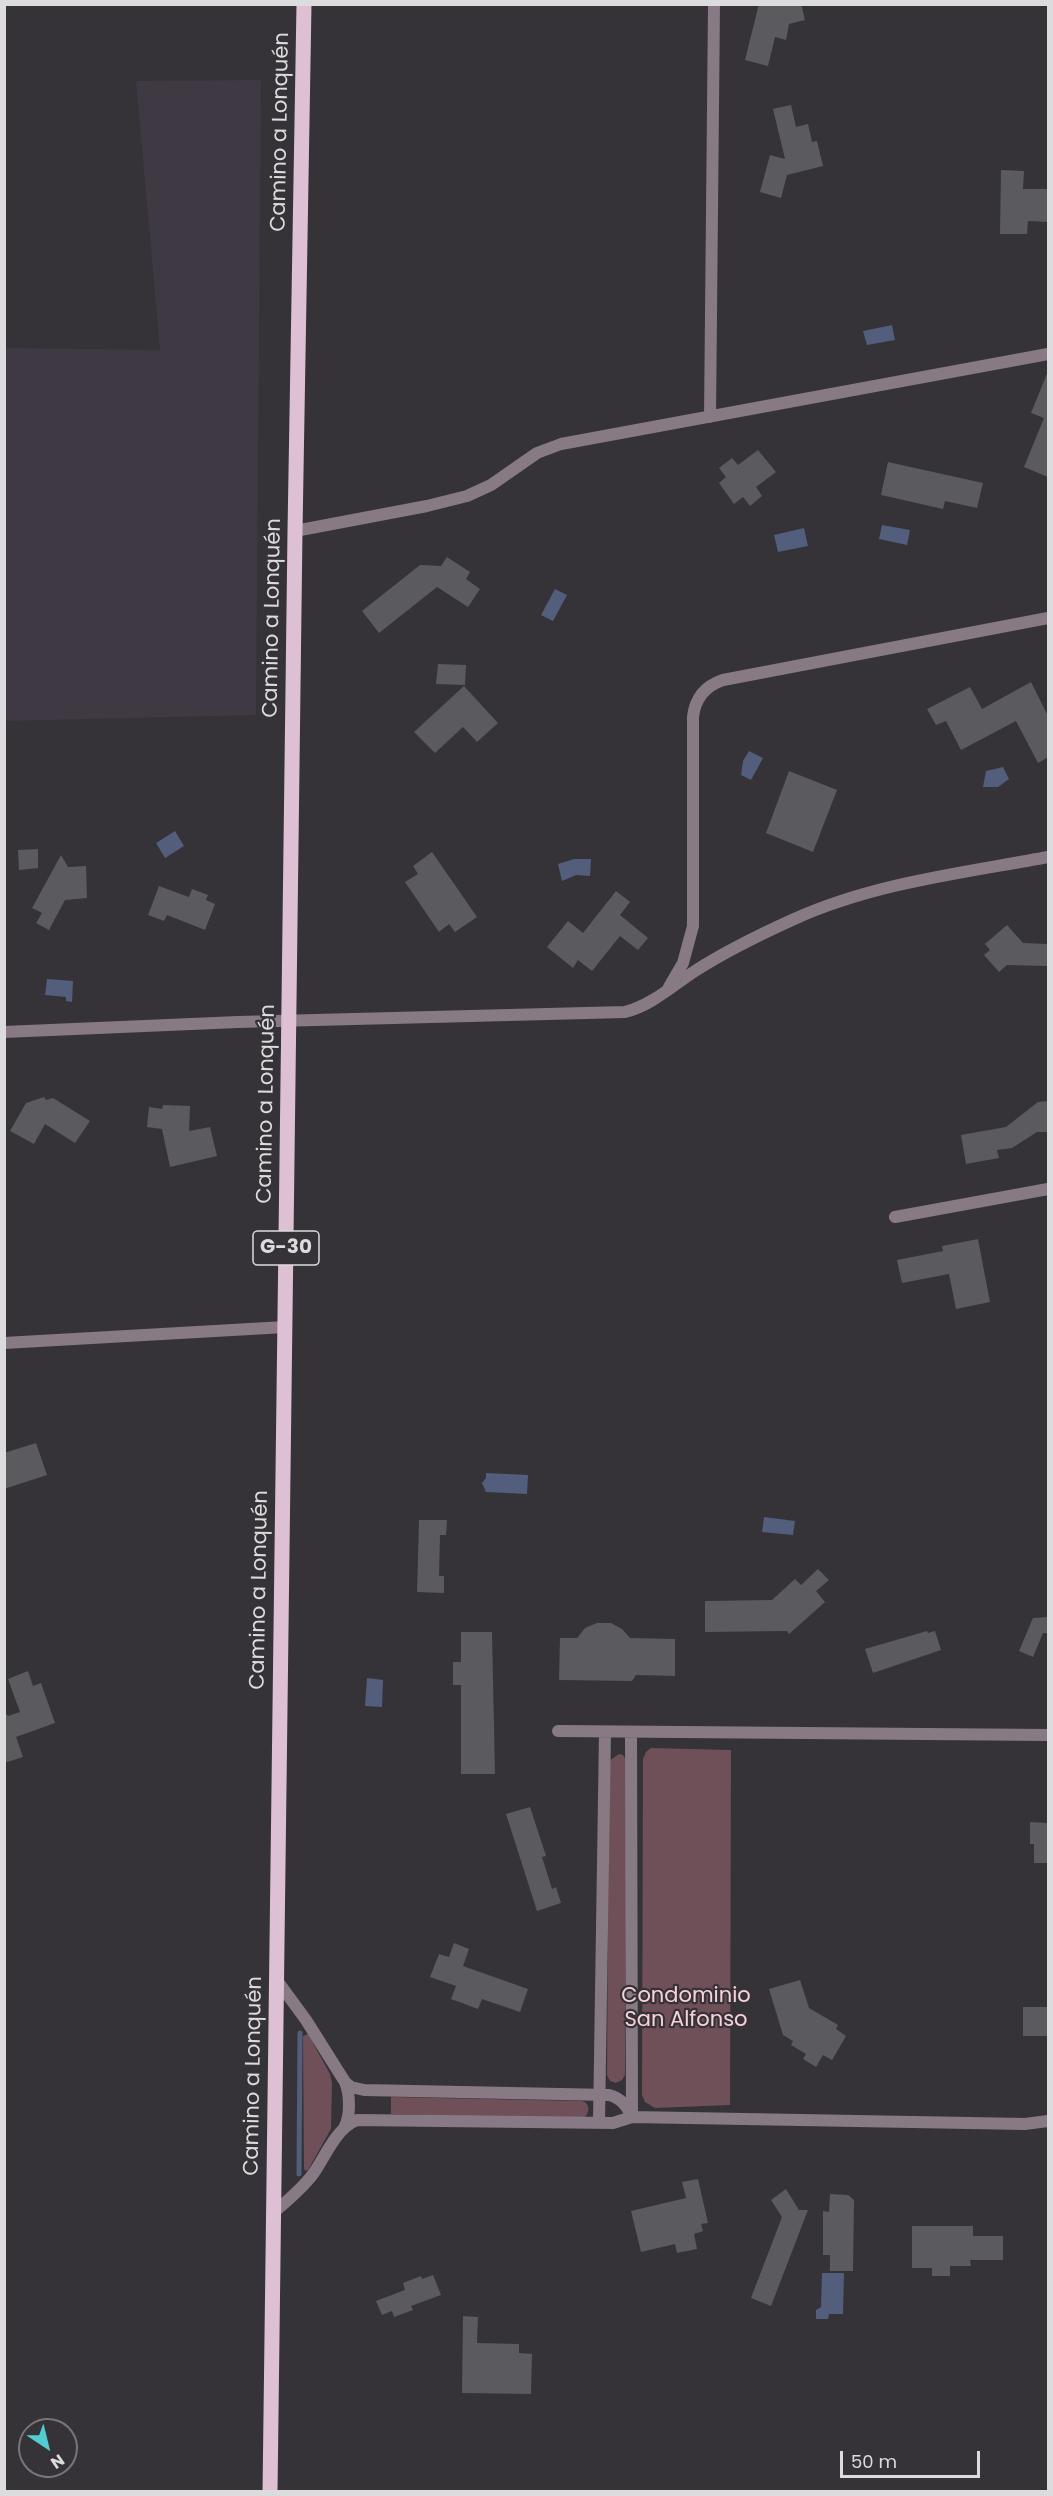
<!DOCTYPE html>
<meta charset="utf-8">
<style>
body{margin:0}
#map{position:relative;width:1053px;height:2496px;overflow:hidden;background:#353337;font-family:Poppins,sans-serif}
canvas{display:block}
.frame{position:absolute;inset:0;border:6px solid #dcdbdd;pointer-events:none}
.north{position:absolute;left:18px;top:2418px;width:60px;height:60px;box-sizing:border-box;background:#353337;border:2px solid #787679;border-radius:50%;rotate:145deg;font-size:16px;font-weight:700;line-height:24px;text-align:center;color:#dcdbdd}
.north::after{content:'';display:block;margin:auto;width:21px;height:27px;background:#52cdcf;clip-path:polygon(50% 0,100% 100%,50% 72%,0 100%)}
.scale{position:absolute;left:840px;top:2451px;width:140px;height:27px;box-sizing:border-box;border:3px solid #dcdbdd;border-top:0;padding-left:8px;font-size:18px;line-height:21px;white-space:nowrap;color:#dcdbdd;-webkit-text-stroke:4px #353337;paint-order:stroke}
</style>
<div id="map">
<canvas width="1053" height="2496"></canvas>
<div class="frame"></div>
<div class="north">N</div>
<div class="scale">50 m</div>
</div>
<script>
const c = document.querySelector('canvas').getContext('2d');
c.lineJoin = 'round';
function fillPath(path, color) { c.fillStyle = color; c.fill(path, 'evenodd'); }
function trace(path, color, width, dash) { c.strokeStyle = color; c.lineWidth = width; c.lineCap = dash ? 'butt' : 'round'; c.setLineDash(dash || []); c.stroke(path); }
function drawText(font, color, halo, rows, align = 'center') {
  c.font = font + ' Poppins,sans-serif'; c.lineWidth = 4.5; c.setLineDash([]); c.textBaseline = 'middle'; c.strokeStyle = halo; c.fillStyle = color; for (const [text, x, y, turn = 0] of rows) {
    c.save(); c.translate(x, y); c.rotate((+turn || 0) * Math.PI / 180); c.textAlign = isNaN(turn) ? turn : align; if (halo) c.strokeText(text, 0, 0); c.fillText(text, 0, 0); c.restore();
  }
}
fillPath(new Path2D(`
 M261,80L256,715L5,721V348L160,350L136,81Z`), '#3f3943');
fillPath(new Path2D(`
 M651,1748L731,1750L730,2105L655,2108L645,2102L642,2095L643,1759L646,1752Z
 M619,1754L623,1755L627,1762L625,2075L622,2080L616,2083L610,2081L607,2075L609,1761Z
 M308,2034L330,2074L332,2083L331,2129L308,2170L306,2171L304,2169L303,2036Z
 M391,2097L582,2101C589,2103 590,2110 586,2116L580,2119L391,2114Z`), '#6f4f58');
fillPath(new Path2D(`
 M892,325L895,340L867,345L863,331Z
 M882,525L910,530L907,545L879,539Z
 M804,528L808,546L778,552L774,535Z
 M555,589L567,595L553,621L541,615Z
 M749,751L763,758L751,780L741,775L743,761Z
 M1003,767L1009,779L998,787H983L986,771Z
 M175,831L184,846L165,858L156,843Z
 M574,859H591L590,876L576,875L562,881L558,864Z
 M47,979L73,981L72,1002L66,1001V997L45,995Z
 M486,1473L528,1475L527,1494L486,1492L482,1483L486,1478Z
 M764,1517L795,1521L793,1535L762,1532Z
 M367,1678L383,1680L382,1707L365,1706Z
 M822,2273H844L843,2314H829L828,2319H816V2310L821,2307Z`), '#525e7c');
trace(new Path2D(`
 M299,2174L300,2033`), '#525e7c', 5);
fillPath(new Path2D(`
 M759,4H801L805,20L789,24L786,40L775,37L768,66L745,60Z
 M791,105L796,127L808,124L812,142L817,141L823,166L787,175L781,198L760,192L770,155L785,159L773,109Z
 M1001,170L1024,171L1023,189H1048V222L1028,221L1027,234H1000Z
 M1048,371V477L1024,467L1044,418L1031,413Z
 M758,450L776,472L756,487L762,496L750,506L743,497L734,504L719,483L726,477L719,468L732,458L738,465Z
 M888,462L983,483L977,508L945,501L943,509L881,495Z
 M447,557L470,572L466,579L480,589L468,607L437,587L379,633L362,611L420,565L441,566Z
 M438,664L466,665L465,685L436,684Z
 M1031,682L1048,716V757L1038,763L1016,721L961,750L946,721L936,725L927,709L970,687L982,709Z
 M464,686L498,723L477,742L463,727L435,753L414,732Z
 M789,771L837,790L813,852L766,833Z
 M38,849V868L19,870L18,850Z
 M432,852L477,917L455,932L449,924L439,932L405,882L418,874L413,866Z
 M61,855L68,867L86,866L87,898L65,900L49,930L36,923L42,913L32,908Z
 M159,886L189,897L192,889L208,895L206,900L215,904L205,930L167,915L164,921L148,915Z
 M616,891L630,902L620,915L648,938L638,950L620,936L592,971L578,960L573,968L547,947L568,921L583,933Z
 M1007,925L1023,943L1048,944V966L1007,965L999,972L984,955L990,950L985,944Z
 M44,1097L46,1100L53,1098L90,1121L75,1143L45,1124L34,1144L10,1131L26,1103Z
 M1048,1101V1132H1037L1012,1148L997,1150L999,1158L966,1164L961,1135L1006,1127L1038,1102Z
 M163,1105L190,1106L189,1131L210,1127L217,1156L170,1167L162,1129L147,1127L149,1107L162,1109Z
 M978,1239L990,1302L956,1309L949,1274L902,1283L897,1260L943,1251L942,1246Z
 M36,1443L47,1475L4,1489V1453Z
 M419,1520H447L446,1535H440L439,1576H444V1593L417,1592Z
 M818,1569L829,1580L816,1591L825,1602L789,1634L787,1631L705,1632V1601L772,1600L795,1579L801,1585Z
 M1048,1617V1633H1043L1033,1657L1019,1651L1033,1618Z
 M597,1623H611L622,1629L630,1638L675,1639V1676L636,1675L632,1681L559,1680L560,1638H577L585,1628Z
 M927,1631L928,1633L935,1631L941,1650L873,1673L865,1649Z
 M461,1632H492L495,1774H461V1685H453V1662H461Z
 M28,1671L33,1686L41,1683L55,1723L16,1737L23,1757L4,1763V1712L8,1716L20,1712L8,1679Z
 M530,1807L546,1856L542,1857L552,1889L556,1887L561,1903L537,1911L506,1814Z
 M1030,1822L1048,1823V1863H1034V1844H1030Z
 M454,1943L469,1949L463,1966L528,1989L520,2012L482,1999L478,2009L451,1999L456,1986L430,1977L439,1954L449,1957Z
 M800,1980L809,2008L838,2025L836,2029L846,2036L832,2060L823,2055L816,2067L803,2059L806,2054L791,2045L793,2041L783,2035L769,1989Z
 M1023,2007H1048V2036H1023Z
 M698,2179L708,2223L701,2224L703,2231L694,2234L697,2249L677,2253L675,2244L641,2252L631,2211L686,2198L682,2182Z
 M786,2189L799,2210H808L771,2306L751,2298L782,2217L771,2200Z
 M830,2194L848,2195L854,2200L853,2271H830V2255H823V2211L829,2212Z
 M912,2226H973V2236H1003V2260H970L971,2266H950V2276H932V2268H912Z
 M433,2275L441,2295L411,2306L413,2310L394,2317L392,2311L382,2315L376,2301L405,2290L403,2283L421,2276L422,2279Z
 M463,2316L478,2317L477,2343L519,2344V2353L532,2354L531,2394L462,2393Z`), '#5b5a5f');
trace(new Path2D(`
 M710,417L714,4
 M295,531L427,506L467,496L491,485L537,453L561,444L1048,354
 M669,987L683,963L693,926V717C695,699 705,686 723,680L1048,618
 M4,1032L238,1022L625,1012C652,1005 672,986 695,971C726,951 759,935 792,920C873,883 962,873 1048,857
 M895,1217L1048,1189
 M4,1343L285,1327
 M558,1731L1048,1735
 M631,1733L632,2116
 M276,1979L306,2020L345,2082L351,2087L364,2090L609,2095C621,2098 627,2106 632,2117
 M599,2123L605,1732
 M344,2128C351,2116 350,2094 345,2082
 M273,2213C287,2201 302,2189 313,2174C326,2156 335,2129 357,2120L613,2123L632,2117L1025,2124L1048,2121`), '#887a84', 12);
trace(new Path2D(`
 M270,2492L295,531L304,4`), '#ddc0d4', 15);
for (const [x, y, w] of [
 [286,1248,66]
]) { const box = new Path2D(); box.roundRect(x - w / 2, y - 17, w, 34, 4.5); c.fillStyle = '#353337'; c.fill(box); trace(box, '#dcdbdd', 1.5); }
drawText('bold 20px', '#dcdbdd', null, [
 ["G-30",286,1248]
]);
drawText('21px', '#dcdbdd', '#353337', [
 ["Camino a Lonquén",281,132,-89],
 ["Camino a Lonquén",273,618,-89],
 ["Camino a Lonquén",267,1104,-89],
 ["Camino a Lonquén",260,1590,-89],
 ["Camino a Lonquén",254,2076,-89]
]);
drawText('21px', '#f9d0db', '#353337', [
 ["Condominio",686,1997],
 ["San Alfonso",686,2021]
]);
</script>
